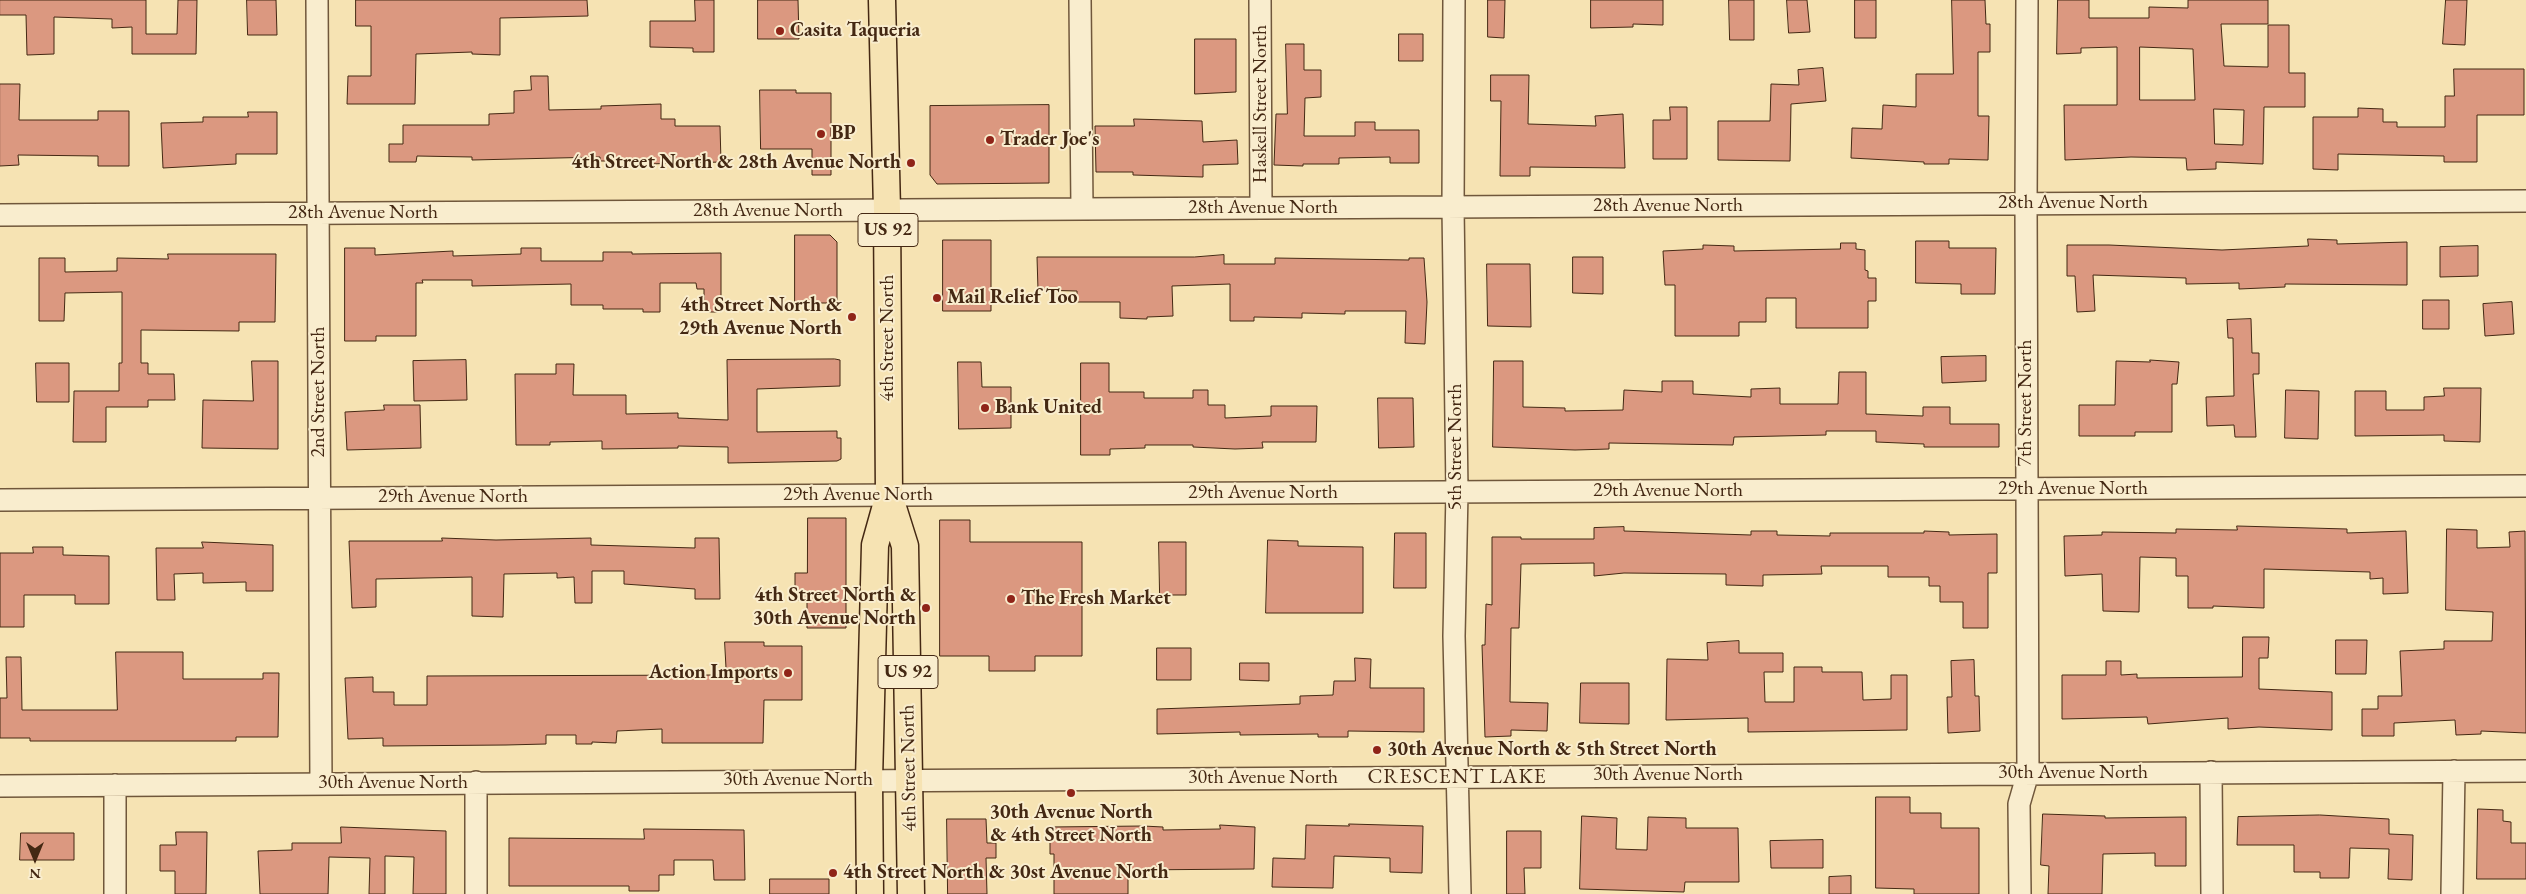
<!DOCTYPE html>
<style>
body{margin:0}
#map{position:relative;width:2526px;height:894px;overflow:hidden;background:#f6e3b3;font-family:"EB Garamond",serif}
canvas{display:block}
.north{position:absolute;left:10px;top:834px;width:50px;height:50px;-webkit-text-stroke:4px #f9edce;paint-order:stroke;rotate:180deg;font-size:14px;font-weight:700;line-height:20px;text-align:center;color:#442813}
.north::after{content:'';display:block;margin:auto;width:18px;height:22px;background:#442813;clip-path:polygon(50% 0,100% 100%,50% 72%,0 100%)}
</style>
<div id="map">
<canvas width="2526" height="894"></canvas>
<div class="north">N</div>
</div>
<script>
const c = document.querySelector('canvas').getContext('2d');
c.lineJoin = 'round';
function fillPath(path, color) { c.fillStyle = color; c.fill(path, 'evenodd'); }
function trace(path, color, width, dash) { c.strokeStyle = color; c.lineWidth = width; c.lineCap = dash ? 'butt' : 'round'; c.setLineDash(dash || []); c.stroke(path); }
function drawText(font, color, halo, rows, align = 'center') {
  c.font = font + ' "EB Garamond",serif'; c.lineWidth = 4; c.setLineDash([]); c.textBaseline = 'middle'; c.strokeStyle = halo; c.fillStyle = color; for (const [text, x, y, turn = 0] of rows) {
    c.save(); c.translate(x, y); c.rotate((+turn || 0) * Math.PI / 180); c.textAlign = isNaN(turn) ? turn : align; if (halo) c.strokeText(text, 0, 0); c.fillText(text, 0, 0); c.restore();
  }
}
const building = new Path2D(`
 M0,0H146V34H177L178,0H197L196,54H132V27L112,28V19L54,17V54L27,55L26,15H0Z
 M247,0H276L277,35H248Z
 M356,0H587L588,16L500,18V55L472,54V52L416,54L415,104H347L348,76H371V26H356Z
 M695,0H714V52H693V48L650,47V21H695Z
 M758,0H798L799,39H758Z
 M1488,0H1505L1504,38L1488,37Z
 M1591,0H1663V25L1633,24V27L1591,28Z
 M1729,0H1754V40H1730Z
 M1787,0H1807L1810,32L1789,33Z
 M1855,0H1876V38H1855Z
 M1952,0H1985L1986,24H1990V52H1978V116H1989L1988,160L1949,159V164H1924V162L1851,158L1852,128L1882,129L1883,105L1916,107V74H1953Z
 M2058,0H2089V18H2149V7L2188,8V0H2268V24H2221L2224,66L2268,67V25H2289V73H2305V107H2264L2263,164L2216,162V169L2187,170L2186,158L2131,157L2065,160L2064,105H2117V47L2081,48V53L2057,54ZM2140,47L2193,49L2195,100H2140ZM2214,109L2244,110L2243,145L2215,144Z
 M2446,0H2467L2465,45L2443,44Z
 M1399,34H1423V61H1399Z
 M1195,39H1236V92L1195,94Z
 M1286,44H1304V70H1321V97L1305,98L1304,136H1355V122H1375V130H1419V163H1390V157L1339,158V164H1303V166L1274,165L1276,114H1287Z
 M1823,68L1826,101L1791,104L1790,161L1718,160V121H1770L1771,84L1799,85L1798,70Z
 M2454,69H2524V115H2477V162H2444V156L2338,154V170L2313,169V117H2358V108L2383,109V122H2397V127H2445V96H2454Z
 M1491,75H1529L1528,124L1596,126L1595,116L1623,114L1625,168L1530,167V176H1500L1501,101H1491Z
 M531,76H548L549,110L601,109V106L661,104V119H675V126H720L721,162L647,164V161H600V157L472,160V157L417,156L416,162H389V144H403V125H489V114L514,113V91L531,90Z
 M0,84H20L19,120H98V111H129V166H98V156L18,155L19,165L0,166Z
 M760,90H796V93H831V175H812V149H761Z
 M1049,105V183L937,184L930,175V106Z
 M1670,107H1687V159H1653V120H1670Z
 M248,112H277V154H236V164L163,168L161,123L203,122V117H248Z
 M1134,119L1202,121L1203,142L1237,140L1238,164L1203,165V177L1133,175V172H1096L1095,126H1134Z
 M795,235H830L837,242V303H795Z
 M2308,239L2337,240V244L2407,242V285L2285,284V287L2239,289V283L2186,284V278L2093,275L2095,311L2077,312L2075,276H2067V245H2109L2222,250L2308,246Z
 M943,240H991V311H943Z
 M1916,241H1949V248H1996L1995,294H1961V284L1916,283Z
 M1841,243H1856V249L1865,250V270L1868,271V278H1876V301H1868V328H1796V298H1766V322H1739V336H1675V285H1665L1663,251L1703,249V245L1734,246V251L1840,249Z
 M2478,246V276L2440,277V247Z
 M345,248H375V255L453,251V256L521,254V248H541V261H603V252H632V254L721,253V312H704V289H697L696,283H660V312H643V309H603V305H571V284L472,286V280H422L423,283H416V336H376V341H345Z
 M168,254H276L275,322H239V331L141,330V363H148V374H174L175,400H148V407H106V442H73L74,391H119V363H122V292L65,293L64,321H39V258H65V272L117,271V258L168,259Z
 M1224,255V264H1275V258L1409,260V258H1424L1427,302L1425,344L1405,343L1406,311H1345V314L1302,313V318L1254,317V321H1230V284L1172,286L1173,316L1147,317V319L1120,318V302H1077V291L1038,290L1037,257H1194Z
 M1573,257H1603V294L1573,293Z
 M1487,264H1530L1531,327L1488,326Z
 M2423,300H2449V329H2423Z
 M2512,302L2514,334L2485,336L2483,304Z
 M2251,319L2252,353H2259V374H2253L2256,437H2235L2234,425L2207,426L2206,397L2234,396L2233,338H2228L2227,320Z
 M1986,356V381L1942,383L1941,357Z
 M835,359L840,360V386L757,389V432L837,431V438H841V459L837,461L728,463V447L678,446V448L602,449V441L550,442V445H516L515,374H556V364H574L573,395H626V414L678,413V418L728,420L727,360Z
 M466,360L467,400L414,401L413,361Z
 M2150,360L2179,362L2177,384H2172V432H2135V436H2079V405H2115L2116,361L2150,362Z
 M252,361H278V449L202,448L203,400L253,401Z
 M1494,361H1523V407L1565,408V411L1623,410L1624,390L1662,392V381H1693V394L1751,397V389L1780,388V404H1838L1839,372H1866V414L1923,416V407H1950V424H1999V447H1924V444L1876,442V431H1826V435L1734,437L1733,445L1609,443V449L1575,450L1493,447Z
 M958,362H981L982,387H1011V428L959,429Z
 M36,363H69V402H37Z
 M1081,363H1109V392H1144V398H1193V390H1208V405H1225V418L1271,416V406H1317L1316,442H1262L1263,448L1235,449L1193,447V445H1145V448L1110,449V455H1081Z
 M2444,388H2481L2480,442L2444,441V435L2355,436V391H2386V410H2424V397L2444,396Z
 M2286,390L2319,391L2318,439L2285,438Z
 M1378,398H1413L1414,447L1379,448Z
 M384,405H420L421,448L347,450L345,412L384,410Z
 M808,518H846V628H807V600H795V573H807Z
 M940,520H970V542H1082V656H1035V671H989V656H940Z
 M2237,526L2347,529V533L2406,531L2408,593L2383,594V578L2370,579V572L2264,569V608L2213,606V608H2188V576H2176V558L2140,557L2139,612L2103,611L2102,574L2065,576L2064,536L2102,535V532L2176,533V529L2237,530Z
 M1624,527V531L1751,535V531H1777V535L1830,536V533H1924V531L1949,532V535L1997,534V573H1988V628H1963V602H1940V586H1929V577H1888V566H1821L1822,574L1763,575V586L1726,585V574L1624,573L1594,576V563L1521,564L1519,628H1511L1510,702L1548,703L1547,731L1511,730V736L1485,737L1482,645H1485L1486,604L1492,605V537H1521V539H1594V528Z
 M2447,529L2477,530V548L2510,547L2509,532L2525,531L2526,733L2481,731V734L2456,735L2455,720L2394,723V736H2362V709H2378V696H2402L2400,651L2444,649V641H2492L2493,612L2446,610Z
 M1395,533H1426V588H1394Z
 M442,538L496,540L591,538V545L695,548V538H719L720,599H695V589L624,584V571H592V603H575L574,577L557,578V573L504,574L503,617L472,616V577L376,579V607L352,608L349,541H442Z
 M1268,540L1298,541V546L1363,547V613H1266Z
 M202,542L273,545V591H246V582L203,583V573L174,574L175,600H157L156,548H203Z
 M1159,542H1186V595H1160Z
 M33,547H63V555L109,556V604H75V595H24V627H0V553H33Z
 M2243,637H2269L2268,658H2259V689L2332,692V730L2259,727L2228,729V718L2148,724L2147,717L2062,719V675H2106V661H2121V675L2137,674V678L2242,677Z
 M2336,640H2367L2366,674H2336Z
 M1739,641V653H1783V672H1764L1765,702H1794V667H1822V672H1862L1863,700L1891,699V675H1907V730L1748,732V718L1666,720L1667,659L1708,660L1707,643Z
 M725,642H764V646H802V700H764L763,743H662V729L617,731L616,743L592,742V744H576V735H546V744L506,745L383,746V738L348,739L345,678L373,677V692H394V705H427V676L726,675Z
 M1157,648H1191V680H1157Z
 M116,652H183V679H263V673H279L278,737H236V741H30V738H0V698H7L6,657H21L22,710H117Z
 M1355,658L1371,659L1370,688H1424V732L1348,731V737H1318V734L1240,735V732L1157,734V709L1300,704V696L1333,695L1334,681H1355Z
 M1974,660L1975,696H1979L1980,731L1948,733L1947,697H1952L1951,661Z
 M1240,663H1269V681L1240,680Z
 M1581,683H1629V724L1580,723Z
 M1876,797H1910V813H1941V828H1979V894H1914V889L1876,888Z
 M2478,809L2503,810V821L2511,822V843H2526V879H2477Z
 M2043,814L2105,816V818L2186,817V866H2155V853L2103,854L2102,894H2048L2049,866L2041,865Z
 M2320,815L2389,819V834L2413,835L2412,880L2388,879L2389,849L2350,848L2349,878H2320V872H2294V845H2237L2238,817Z
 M1582,816L1617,818L1616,849L1647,850L1648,817L1686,818V828H1738L1739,882H1685L1684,892L1580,889Z
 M947,819H986L987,843H996V858H986L987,894H948Z
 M1349,824L1423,826L1422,873L1390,872V858L1334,856L1333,888L1272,887L1273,858L1305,859L1306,825L1349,826Z
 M1220,825L1255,827L1254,869L1128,870V894H1054V854H1050V827L1143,826L1163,827V830L1220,829Z
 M341,827L446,831V894H413L414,857L385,856V894H369L370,858L329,857L328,894H260L258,851L292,850V843H341Z
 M644,829L744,830L745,880H714L713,860H674V875H659V891H629V886H509V838L644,839Z
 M1507,831H1541V868H1524L1525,894H1507Z
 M176,832H207L206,894H175V871H160V845H176Z
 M21,833H74V860H20Z
 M1823,840V868H1771L1770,841Z
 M1851,876V894H1829V877Z
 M770,879H829V894H770Z`);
fillPath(building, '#db9880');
trace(building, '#442813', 1);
const minor = new Path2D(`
 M317,0L321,783
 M1080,0L1082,209
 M1260,0L1261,208
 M1454,0L1453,207L1457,492L1454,636L1460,894
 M0,215L2526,201
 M0,500L2526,486
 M2211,772L2212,894
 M476,782V894
 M0,786L2526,771
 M115,894V785
 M2020,894L2019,804L2028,773L2026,204L2027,0
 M2452,894L2454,771`);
const major = new Path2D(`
 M882,0L887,210L889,495L905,546L911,894
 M870,894L869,780L875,545L889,495`);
trace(minor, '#70573b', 24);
trace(major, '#442813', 29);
trace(minor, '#f9edce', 21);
trace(major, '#f6e3b3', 26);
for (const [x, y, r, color] of [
 [780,31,5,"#8f2418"],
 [821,134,5,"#8f2418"],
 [990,140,5,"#8f2418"],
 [911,163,5,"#8f2418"],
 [937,298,5,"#8f2418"],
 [852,317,5,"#8f2418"],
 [985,408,5,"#8f2418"],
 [1011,599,5,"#8f2418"],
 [926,608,5,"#8f2418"],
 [788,673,5,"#8f2418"],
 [1377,750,5,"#8f2418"],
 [1071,793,5,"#8f2418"],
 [833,873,5,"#8f2418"]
]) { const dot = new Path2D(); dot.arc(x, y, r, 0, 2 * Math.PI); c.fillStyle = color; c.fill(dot); trace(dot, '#f9edce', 2); }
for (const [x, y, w] of [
 [888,230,60],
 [908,672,60]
]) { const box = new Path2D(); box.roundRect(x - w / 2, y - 16.5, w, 33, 4); c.fillStyle = '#f9edce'; c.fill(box); trace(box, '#442813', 1); }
drawText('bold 19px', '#442813', null, [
 ["US 92",888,230],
 ["US 92",908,672]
]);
drawText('bold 20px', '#442813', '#f9edce', [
 ["Casita Taqueria",790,31],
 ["BP",831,134],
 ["Trader Joe's",1000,140],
 ["4th Street North & 28th Avenue North",901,163,"right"],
 ["Mail Relief Too",947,298],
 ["4th Street North &",842,306,"right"],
 ["29th Avenue North",842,329,"right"],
 ["Bank United",995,408],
 ["4th Street North &",916,596,"right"],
 ["30th Avenue North",916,619,"right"],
 ["The Fresh Market",1021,599],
 ["Action Imports",778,673,"right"],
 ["30th Avenue North & 5th Street North",1387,750],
 ["30th Avenue North",1071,813,"center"],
 ["& 4th Street North",1071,836,"center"],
 ["4th Street North & 30st Avenue North",843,873]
], 'left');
drawText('20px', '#442813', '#f9edce', [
 ["Haskell Street North",1261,104,-90],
 ["28th Avenue North",2073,203],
 ["28th Avenue North",1668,206],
 ["28th Avenue North",1263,208],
 ["28th Avenue North",768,211],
 ["28th Avenue North",363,213],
 ["4th Street North",888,338,-90],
 ["2nd Street North",319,392,-90],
 ["7th Street North",2026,403,-90],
 ["5th Street North",1456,447,-90],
 ["29th Avenue North",2073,489],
 ["29th Avenue North",1668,491],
 ["29th Avenue North",1263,493],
 ["29th Avenue North",858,495],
 ["29th Avenue North",453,497],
 ["4th Street North",909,768,-91],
 ["30th Avenue North",2073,773],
 ["30th Avenue North",1668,775],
 ["30th Avenue North",1263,778],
 ["30th Avenue North",798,780],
 ["30th Avenue North",393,783]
]);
c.letterSpacing = '1px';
drawText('21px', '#442813', '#f9edce', [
 ["CRESCENT LAKE",1457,777]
]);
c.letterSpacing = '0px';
</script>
